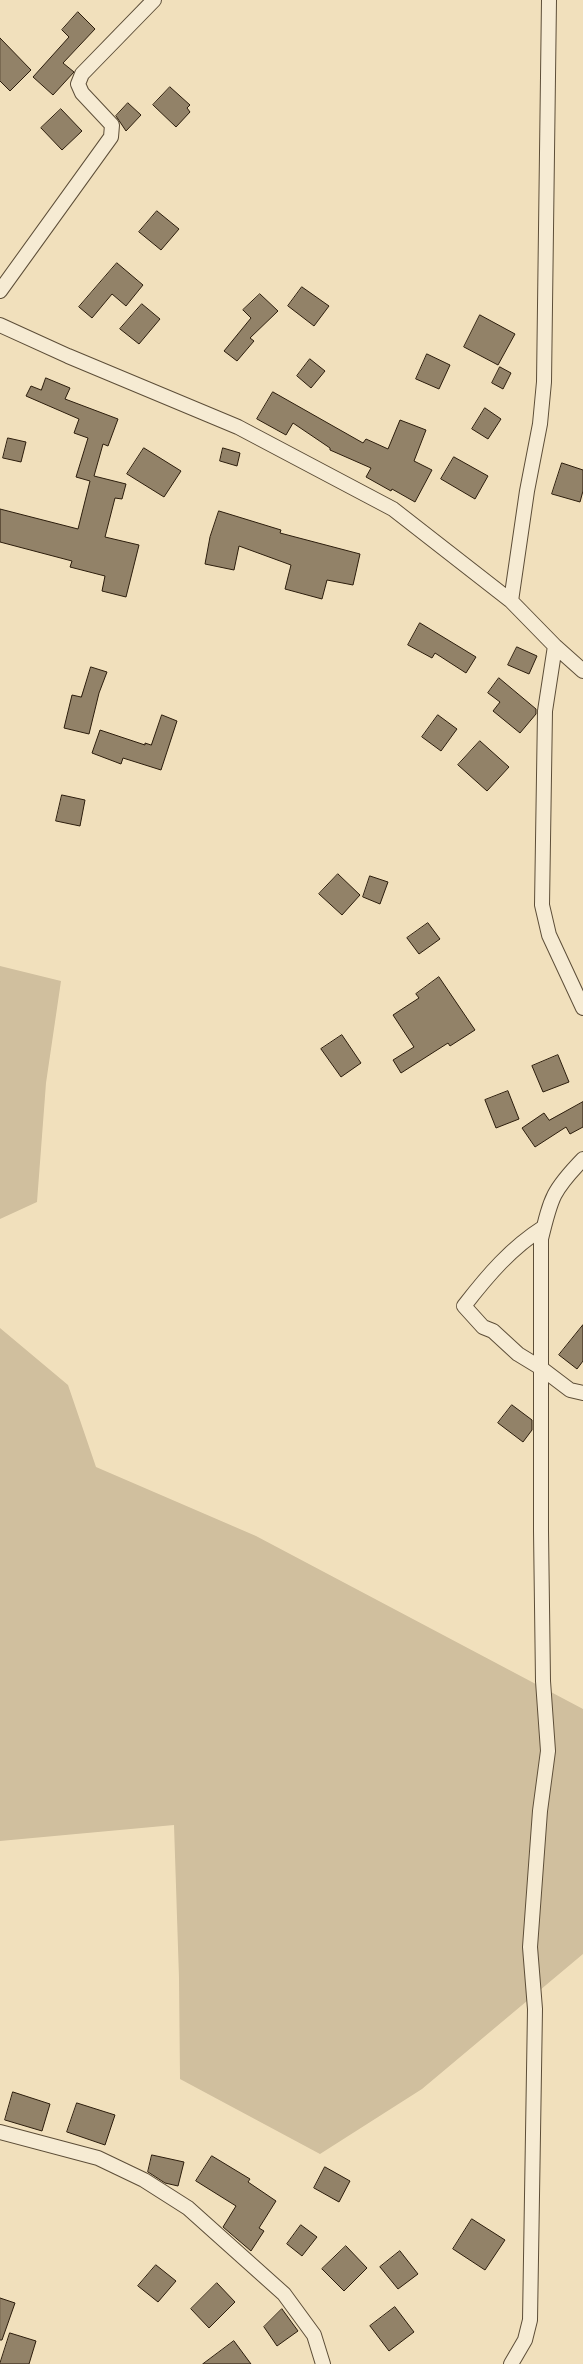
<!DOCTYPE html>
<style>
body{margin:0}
canvas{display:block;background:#f1e0bc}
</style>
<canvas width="583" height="2364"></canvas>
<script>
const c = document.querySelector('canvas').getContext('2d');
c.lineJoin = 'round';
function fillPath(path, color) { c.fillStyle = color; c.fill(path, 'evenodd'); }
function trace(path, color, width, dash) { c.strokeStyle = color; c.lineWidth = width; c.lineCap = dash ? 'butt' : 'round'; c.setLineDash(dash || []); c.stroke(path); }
fillPath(new Path2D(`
 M0,966L61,981L46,1083L37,1202L0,1219Z
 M0,1328L68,1385L96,1467L256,1536L583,1709V1954L422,2089L320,2154L180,2079L179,1978L174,1825L0,1841Z`), '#d0bf9e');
const building = new Path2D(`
 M78,12L95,29L63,63L74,72L53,95L33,77L69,37L62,30Z
 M0,38L31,70L10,91L0,81Z
 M170,87L190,105L187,108L190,112L176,127L153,105Z
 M128,103L141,115L126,131L116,116Z
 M61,109L82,131L62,150L41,128Z
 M157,211L179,229L161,250L139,232Z
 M117,263L143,285L126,306L112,294L92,318L79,307Z
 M302,287L329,306L314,326L288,306Z
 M260,294L278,311L250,338L254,341L237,361L224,351L251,318L243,310Z
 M142,304L160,319L139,344L120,329Z
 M480,315L515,334L498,365L464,347Z
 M427,354L450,365L439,389L416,379Z
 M310,359L325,371L311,388L297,376Z
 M500,367L511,373L503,389L492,383Z
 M46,378L70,388L65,399L118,419L108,446L103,444L94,476L126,484L122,499L115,498L105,537L139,545L126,597L102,591L105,576L70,567L72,561L0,542V509L78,529L90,481L76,477L88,438L74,433L79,419L26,396L31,386L41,390Z
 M273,392L363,443L366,439L388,449L400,420L426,430L414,461L432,470L415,502L392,489L391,491L366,477L371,468L330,450V448L293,423L286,435L257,419Z
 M485,408L501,419L488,439L472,429Z
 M8,438L26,442L21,462L3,458Z
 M144,448L181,471L164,497L127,474Z
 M223,448L240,453L237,466L220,461Z
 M454,457L488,476L475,499L441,479Z
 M562,463L583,470V491L580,502L552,494Z
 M219,511L281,530L280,533L360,554L353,585L327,580L322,599L285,589L291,565L239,546L234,570L205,564L210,537Z
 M420,623L476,657L466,673L435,653L432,658L408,645Z
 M517,647L537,656L529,674L508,665Z
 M91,667L107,672L99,693L89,734L64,728L72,695L81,697Z
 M499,678L536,709V714L520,733L493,711L500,702L488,693Z
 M162,715L177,721L161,770L123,758L121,764L92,753L100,730L145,745V743L151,745Z
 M438,715L457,729L441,751L422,737Z
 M480,741L509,767L487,791L458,765Z
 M62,795L85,800L80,826L56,821Z
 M338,874L360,895L342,915L319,894Z
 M370,876L388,882L380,904L363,897Z
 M428,923L440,939L419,954L407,938Z
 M439,977L475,1030L450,1046L448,1043L401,1073L393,1060L414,1047L393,1015L419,998L416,994Z
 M342,1035L361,1063L341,1077L321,1049Z
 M558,1055L569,1082L543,1092L532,1066Z
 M508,1091L519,1119L496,1128L485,1100Z
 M583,1102V1127L570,1134L566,1127L535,1147L522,1128L544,1113L549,1120Z
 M583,1325V1361L577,1369L559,1355Z
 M512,1405L532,1420V1430L523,1442L498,1423Z
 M13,2092L50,2104L42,2131L5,2120Z
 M77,2103L115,2115L105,2145L67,2132Z
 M152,2155L184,2162L178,2186L165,2183L148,2172Z
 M212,2156L250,2179L248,2182L276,2201L259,2228L264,2231L251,2251L223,2227L236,2206L196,2181Z
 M325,2167L350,2181L339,2202L314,2188Z
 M472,2219L505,2240L485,2270L453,2249Z
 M301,2225L317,2237L302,2256L287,2244Z
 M346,2246L367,2268L344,2291L322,2269Z
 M400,2251L418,2274L398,2289L380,2267Z
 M156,2265L176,2281L158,2302L138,2286Z
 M217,2283L235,2302L209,2328L191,2309Z
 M0,2298L15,2303L2,2340H0Z
 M395,2307L414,2332L389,2351L370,2326Z
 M282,2309L298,2331L277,2346L264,2327Z
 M10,2333L36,2341L29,2364H0Z
 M234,2341L251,2364H203Z`);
fillPath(building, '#928268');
trace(building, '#2c1d0c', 1);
const minor = new Path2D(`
 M0,291L111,137L112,125L82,93L78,84L82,74L154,0
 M0,325L68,356L238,427L393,509L511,601L555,646L583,671
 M511,601L527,491L540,424L544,382L549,0
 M555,646L545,711L542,905L549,935L583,1008
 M544,1227C511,1248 488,1275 464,1306L483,1327L493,1331L518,1354L541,1368L570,1390L583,1393
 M0,2132L98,2158L144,2180L188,2208L284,2294L314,2335L323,2364
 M511,2364L525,2340L530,2320L535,2009L530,1947L540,1811L548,1751L543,1681L541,1531V1239C551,1197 553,1190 583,1159`);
trace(minor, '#5d4e38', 16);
trace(minor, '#f6ebd3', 14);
</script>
